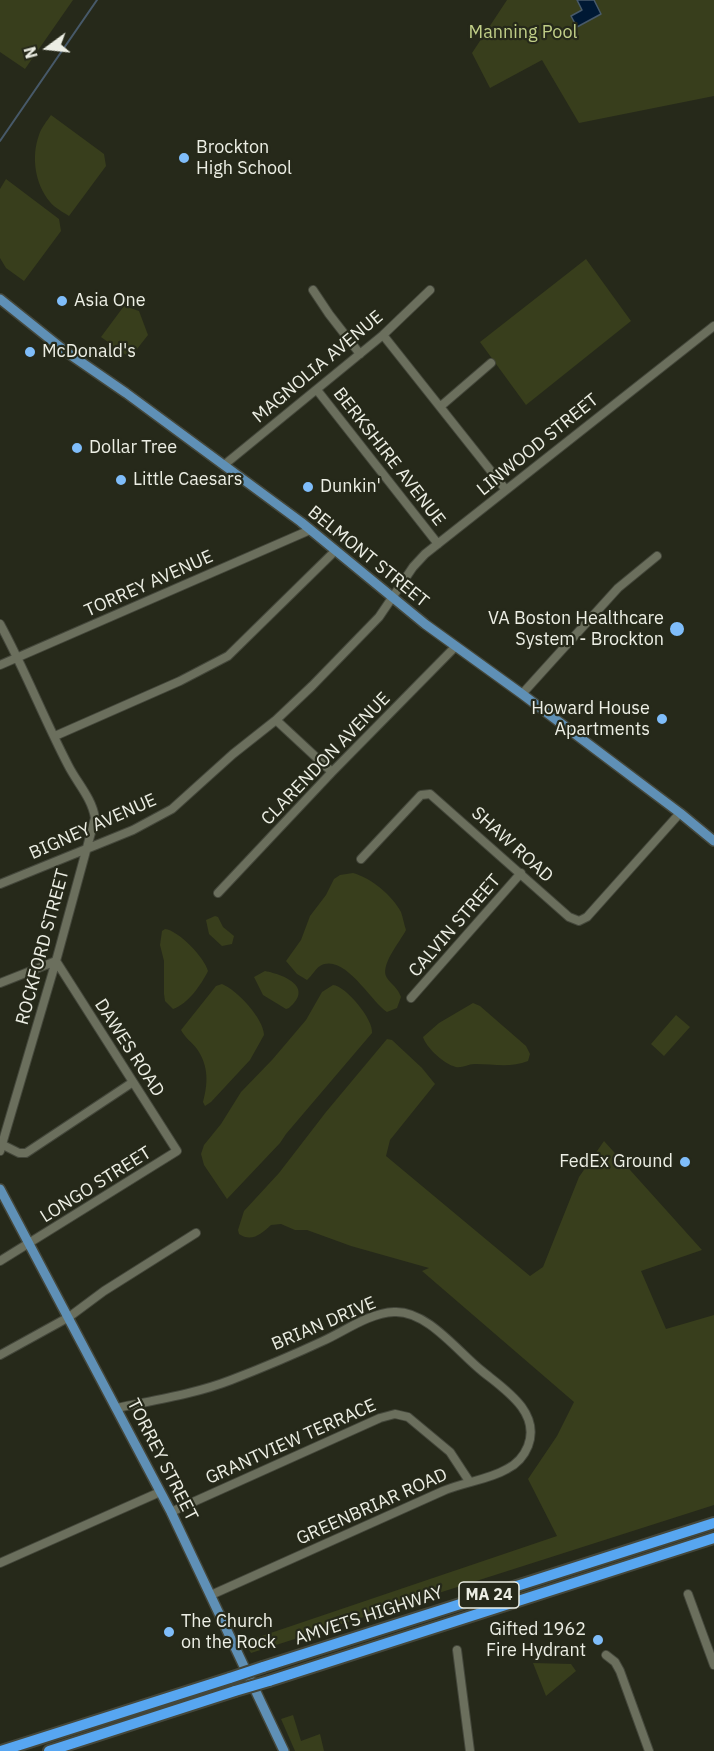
<!DOCTYPE html>
<style>
body{margin:0}
#map{position:relative;width:714px;height:1751px;overflow:hidden;background:#26291a;font-family:"IBM Plex Sans",sans-serif}
canvas{display:block}
.north{position:absolute;left:18px;top:18px;width:60px;height:60px;-webkit-text-stroke:4px #26291a;paint-order:stroke;rotate:255deg;font-size:16px;font-weight:700;line-height:24px;text-align:center;color:#eceee4}
.north::after{content:'';display:block;margin:auto;width:21px;height:27px;background:#eceee4;clip-path:polygon(50% 0,100% 100%,50% 72%,0 100%)}
</style>
<div id="map">
<canvas width="714" height="1751"></canvas>
<div class="north">N</div>
</div>
<script>
const c = document.querySelector('canvas').getContext('2d');
c.lineJoin = 'round';
function fillPath(path, color) { c.fillStyle = color; c.fill(path, 'evenodd'); }
function trace(path, color, width, dash) { c.strokeStyle = color; c.lineWidth = width; c.lineCap = dash ? 'butt' : 'round'; c.setLineDash(dash || []); c.stroke(path); }
function drawText(font, color, halo, rows, align = 'center') {
  c.font = font + ' "IBM Plex Sans",sans-serif'; c.lineWidth = 4.5; c.setLineDash([]); c.textBaseline = 'middle'; c.strokeStyle = halo; c.fillStyle = color; for (const [text, x, y, turn = 0] of rows) {
    c.save(); c.translate(x, y); c.rotate((+turn || 0) * Math.PI / 180); c.textAlign = isNaN(turn) ? turn : align; if (halo) c.strokeText(text, 0, 0); c.fillText(text, 0, 0); c.restore();
  }
}
fillPath(new Path2D(`
 M0,0H73L25,69L0,52Z
 M507,0H714V96L579,123L542,60L490,88L472,53Z
 M51,115L104,154L106,166L69,216C63,212 55,208 50,202C35,184 31,157 39,135C41,128 47,121 51,115Z
 M6,179L59,219L61,231L24,281L6,268L0,258V189Z
 M586,259L631,321L526,405L480,342Z
 M124,306L139,311L148,335L130,358L101,337Z
 M353,873C371,878 392,895 401,912C403,918 404,924 406,930C400,942 379,966 387,978C392,985 398,988 401,997L397,1008L387,1012C371,1002 344,952 320,966C315,969 312,976 307,980L297,974L286,961L301,940L310,916L326,895L334,879L340,875Z
 M215,916L218,917L223,927L234,936L232,944L222,946L209,934L206,920Z
 M165,929C178,930 205,958 208,971C201,985 188,1004 173,1009L165,1001L164,994V961L160,945L162,931Z
 M265,971C285,975 314,987 289,1008L286,1009L263,995L254,977Z
 M222,984C237,990 264,1019 264,1035L250,1060L211,1102L205,1106L203,1102C208,1084 209,1066 197,1049C192,1042 185,1038 181,1030L216,986Z
 M333,985C346,986 374,1020 372,1033L286,1134L280,1143L227,1199L204,1165L201,1154L204,1145L221,1124L241,1092L272,1060L306,1020L322,992Z
 M473,1003L480,1006L526,1046L530,1054L528,1061C511,1068 493,1064 476,1064C468,1063 461,1070 453,1066C442,1062 426,1047 423,1037L439,1023Z
 M676,1015L690,1027L664,1056L651,1044Z
 M387,1039L392,1040L422,1068L435,1084L390,1140L386,1156L530,1276L543,1267L579,1177L604,1141L702,1250L641,1271L666,1329L714,1315V1505L251,1653L244,1642L557,1536L528,1479L557,1436L574,1402L422,1271L429,1268L351,1246L307,1230H295L281,1224L271,1225C262,1233 252,1243 239,1234L238,1230L244,1211L279,1173L326,1112Z
 M533,1663L571,1664L576,1671L546,1696Z
 M293,1715L301,1741L320,1734L324,1751H295L281,1719Z`), '#383e1c');
const water = new Path2D(`
 M577,0H594L601,14L577,27L571,16L582,10Z`);
fillPath(water, '#001934');
trace(water, '#475969', 1.5);
trace(new Path2D(`
 M0,141L97,0`), '#475969', 2);
const minor = new Path2D(`
 M313,290L329,314L360,354
 M383,335L506,490
 M317,390L438,544
 M441,406L491,363
 M224,465L383,335L430,290
 M0,624C25,670 44,719 68,765C77,783 92,798 95,818L56,961L0,1151
 M0,665L310,530
 M522,694L618,588L657,556
 M276,720L332,772
 M55,736L180,681L228,656L335,551
 M361,859L421,795L430,794L569,917L579,921L587,917L680,813
 M0,884L133,830L172,809L233,754L276,720L312,686L379,617L413,567L425,554L714,326
 M218,893L332,772L456,646
 M0,983L56,961L177,1151L0,1261
 M411,998L521,873
 M3,1145L19,1153H26L133,1082
 M0,1355L69,1317L104,1291L196,1233
 M117,1408C155,1400 195,1394 231,1380C262,1368 293,1355 323,1341C345,1331 369,1313 394,1312C427,1310 458,1352 482,1371C504,1389 541,1412 528,1446C524,1456 517,1464 507,1469C488,1480 464,1482 443,1491C366,1526 288,1560 211,1595
 M171,1512L380,1418L395,1414L408,1417L450,1452L469,1481
 M0,1563L160,1492
 M688,1594L714,1665
 M457,1650L470,1751
 M606,1655L615,1662L620,1671L649,1751`);
const major = new Path2D(`
 M0,299L65,351L126,393L301,522L425,624L522,694L680,813L714,841
 M0,1189L171,1512L284,1751`);
const highway = new Path2D(`
 M263,1667L714,1523
 M269,1681L714,1538
 M1,1751L230,1678
 M49,1751L235,1691`);
trace(minor, '#44473b', 10);
trace(major, '#44473b', 12);
trace(highway, '#44473b', 14);
trace(minor, '#6b6f5d', 8);
trace(major, '#5f90b6', 9);
trace(highway, '#57a6f1', 10);
const highwayBridge = new Path2D(`
 M230,1678L263,1667
 M235,1691L269,1681`);
trace(highwayBridge, '#44473b', 14, []);
trace(highwayBridge, '#57a6f1', 10);
for (const [x, y, r, color] of [
 [184,158,6,"#7fbdfa"],
 [62,301,6,"#7fbdfa"],
 [30,352,6,"#7fbdfa"],
 [77,448,6,"#7fbdfa"],
 [121,480,6,"#7fbdfa"],
 [308,487,6,"#7fbdfa"],
 [677,629,8,"#7fbdfa"],
 [662,719,6,"#7fbdfa"],
 [685,1162,6,"#7fbdfa"],
 [169,1632,6,"#7fbdfa"],
 [598,1640,6,"#7fbdfa"]
]) { const dot = new Path2D(); dot.arc(x, y, r, 0, 2 * Math.PI); c.fillStyle = color; c.fill(dot); trace(dot, '#26291a', 2); }
for (const [x, y, w] of [
 [489,1595,60]
]) { const box = new Path2D(); box.roundRect(x - w / 2, y - 13, w, 26, 4.5); c.fillStyle = '#26291a'; c.fill(box); trace(box, '#eceee4', 1.5); }
drawText('bold 16px', '#eceee4', null, [
 ["MA 24",489,1595]
]);
drawText('18px', '#c0ce87', '#26291a', [
 ["Manning Pool",523,33]
]);
drawText('18px', '#eceee4', '#26291a', [
 ["Brockton",196,148],
 ["High School",196,169],
 ["Asia One",74,301],
 ["McDonald's",42,352],
 ["Dollar Tree",89,448],
 ["Little Caesars",133,480],
 ["Dunkin'",320,487],
 ["VA Boston Healthcare",664,619,"right"],
 ["System - Brockton",664,640,"right"],
 ["Howard House",650,709,"right"],
 ["Apartments",650,730,"right"],
 ["FedEx Ground",673,1162,"right"],
 ["The Church",181,1622],
 ["on the Rock",181,1643],
 ["Gifted 1962",586,1630,"right"],
 ["Fire Hydrant",586,1651,"right"]
], 'left');
drawText('18px', '#eceee4', '#26291a', [
 ["MAGNOLIA AVENUE",318,367,-40],
 ["LINWOOD STREET",538,445,-39],
 ["BERKSHIRE AVENUE",389,457,52],
 ["BELMONT STREET",368,557,39],
 ["TORREY AVENUE",149,584,-24],
 ["CLARENDON AVENUE",326,759,-46],
 ["BIGNEY AVENUE",93,827,-24],
 ["SHAW ROAD",512,845,42],
 ["CALVIN STREET",455,926,-49],
 ["ROCKFORD STREET",43,947,-75],
 ["DAWES ROAD",129,1048,57],
 ["LONGO STREET",96,1185,-32],
 ["BRIAN DRIVE",324,1324,-23],
 ["GRANTVIEW TERRACE",291,1442,-24],
 ["TORREY STREET",162,1460,63],
 ["GREENBRIAR ROAD",372,1507,-24],
 ["AMVETS HIGHWAY",369,1616,-18]
]);
</script>
